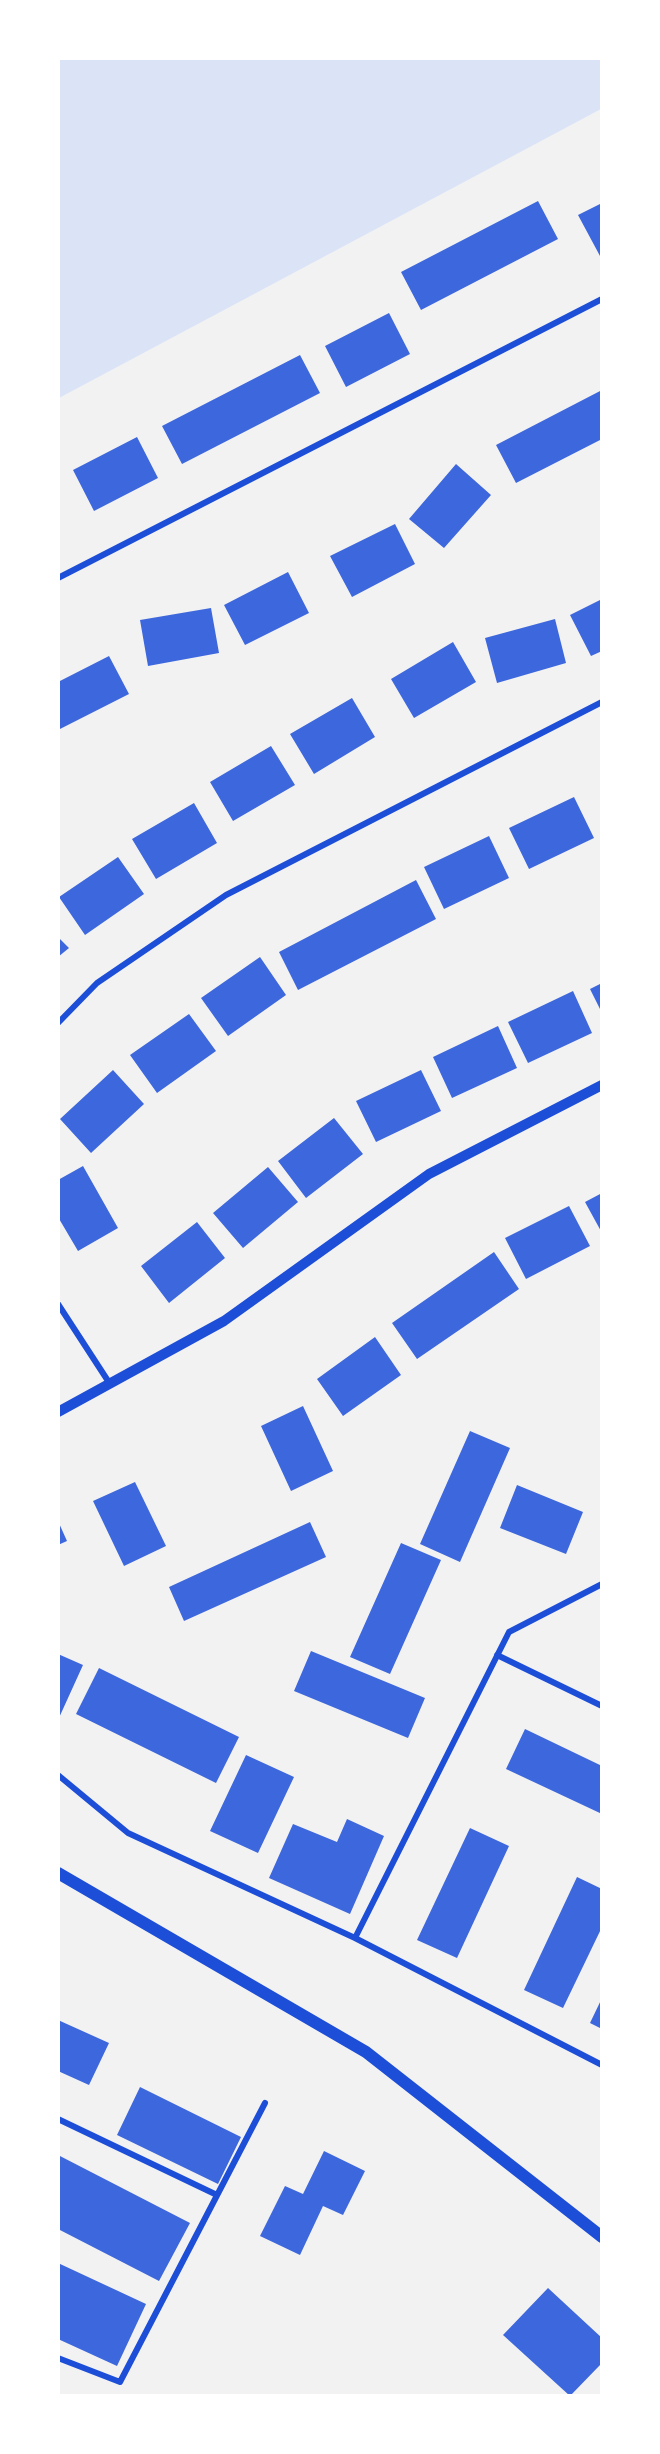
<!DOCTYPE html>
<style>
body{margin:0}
#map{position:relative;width:660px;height:2454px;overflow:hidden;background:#f2f2f2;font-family:"Varela Round",sans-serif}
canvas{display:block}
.frame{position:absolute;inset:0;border:60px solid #fff;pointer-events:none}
</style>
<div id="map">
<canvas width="660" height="2454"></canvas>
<div class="frame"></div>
</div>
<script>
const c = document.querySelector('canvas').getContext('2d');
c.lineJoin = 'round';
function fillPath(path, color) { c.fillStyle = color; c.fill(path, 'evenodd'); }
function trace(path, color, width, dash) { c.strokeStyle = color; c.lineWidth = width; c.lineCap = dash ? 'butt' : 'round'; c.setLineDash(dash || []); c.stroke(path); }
fillPath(new Path2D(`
 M59,58L601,59V109L59,398Z`), '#dbe4f7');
fillPath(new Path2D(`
 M538,201L558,239L421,310L401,272Z
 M602,203V255L600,256L578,215Z
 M389,313L410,354L346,387L325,346Z
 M300,355L320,393L182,464L162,426Z
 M602,390V439L516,483L496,445Z
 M137,437L158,478L94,511L73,470Z
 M456,464L491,495L444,548L409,519Z
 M395,524L415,564L352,597L330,556Z
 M288,572L309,613L245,645L224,605Z
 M602,599V651L591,656L570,615Z
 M211,608L219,653L148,666L140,620Z
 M555,619L566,663L497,683L485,638Z
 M453,642L476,682L414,718L391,679Z
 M109,656L129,694L58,730V682Z
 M352,698L375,737L314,774L290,734Z
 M271,746L295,785L233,821L210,782Z
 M574,797L594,838L529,869L509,828Z
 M194,803L217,843L156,879L132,839Z
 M489,836L509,878L444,909L424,867Z
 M118,857L144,894L85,935L59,897Z
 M416,880L436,919L298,990L279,952Z
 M58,937L69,948L58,957Z
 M260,957L286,995L228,1036L201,998Z
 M602,983V1013L590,989Z
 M573,991L592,1033L528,1063L508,1022Z
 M189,1014L216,1051L157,1093L130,1055Z
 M498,1026L517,1068L452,1098L433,1057Z
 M113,1070L144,1104L91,1153L60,1119Z
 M421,1070L441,1111L376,1142L356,1101Z
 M334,1118L363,1154L306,1198L278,1161Z
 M83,1166L118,1228L78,1251L58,1217V1180Z
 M268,1167L298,1202L243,1248L213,1213Z
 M602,1193V1233L585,1202Z
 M569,1206L590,1246L526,1279L505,1238Z
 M197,1222L225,1258L169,1303L141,1266Z
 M494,1252L519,1289L417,1359L392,1323Z
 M375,1337L401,1375L343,1416L317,1379Z
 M303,1406L333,1471L291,1491L261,1426Z
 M470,1431L510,1448L460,1562L420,1544Z
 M135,1482L166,1546L124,1566L93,1501Z
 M517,1485L583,1512L566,1554L500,1528Z
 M58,1521L67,1541L58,1545Z
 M310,1522L326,1557L184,1621L169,1587Z
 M401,1543L441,1560L390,1674L350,1657Z
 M311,1651L425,1698L408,1738L294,1691Z
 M58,1654L83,1665L58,1720Z
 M99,1668L239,1737L216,1783L76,1714Z
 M525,1729L602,1766V1814L506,1769Z
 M246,1755L294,1777L258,1853L210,1831Z
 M347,1819L384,1836L350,1914L269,1878L293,1824L337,1842Z
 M470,1828L509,1846L457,1958L417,1940Z
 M577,1877L602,1889V1927L563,2008L524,1990Z
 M602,1998V2029L590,2023Z
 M58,2020L109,2043L89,2085L58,2071Z
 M140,2087L241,2137L218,2184L117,2135Z
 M324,2151L365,2171L343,2215L323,2206L300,2255L260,2236L285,2186L303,2194Z
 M58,2155L190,2223L159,2281L58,2229Z
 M58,2263L146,2304L117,2366L58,2339Z
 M548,2288L602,2338V2363L570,2396L503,2335Z`), '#3d67dc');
trace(new Path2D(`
 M58,578L602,299
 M58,1023L97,983L226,895L602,702
 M58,1304L110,1384
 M497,1655L602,1706
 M58,1775L128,1833L355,1938L602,2065
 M355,1938L509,1632L602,1584
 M58,2119L217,2195
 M58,2358L120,2382L265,2103`), '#1d4ed8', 6);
trace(new Path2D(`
 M58,1412L224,1321L429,1174L602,1085`), '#1d4ed8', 10);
trace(new Path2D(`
 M58,1873L366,2052L602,2237`), '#1d4ed8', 12);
</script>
